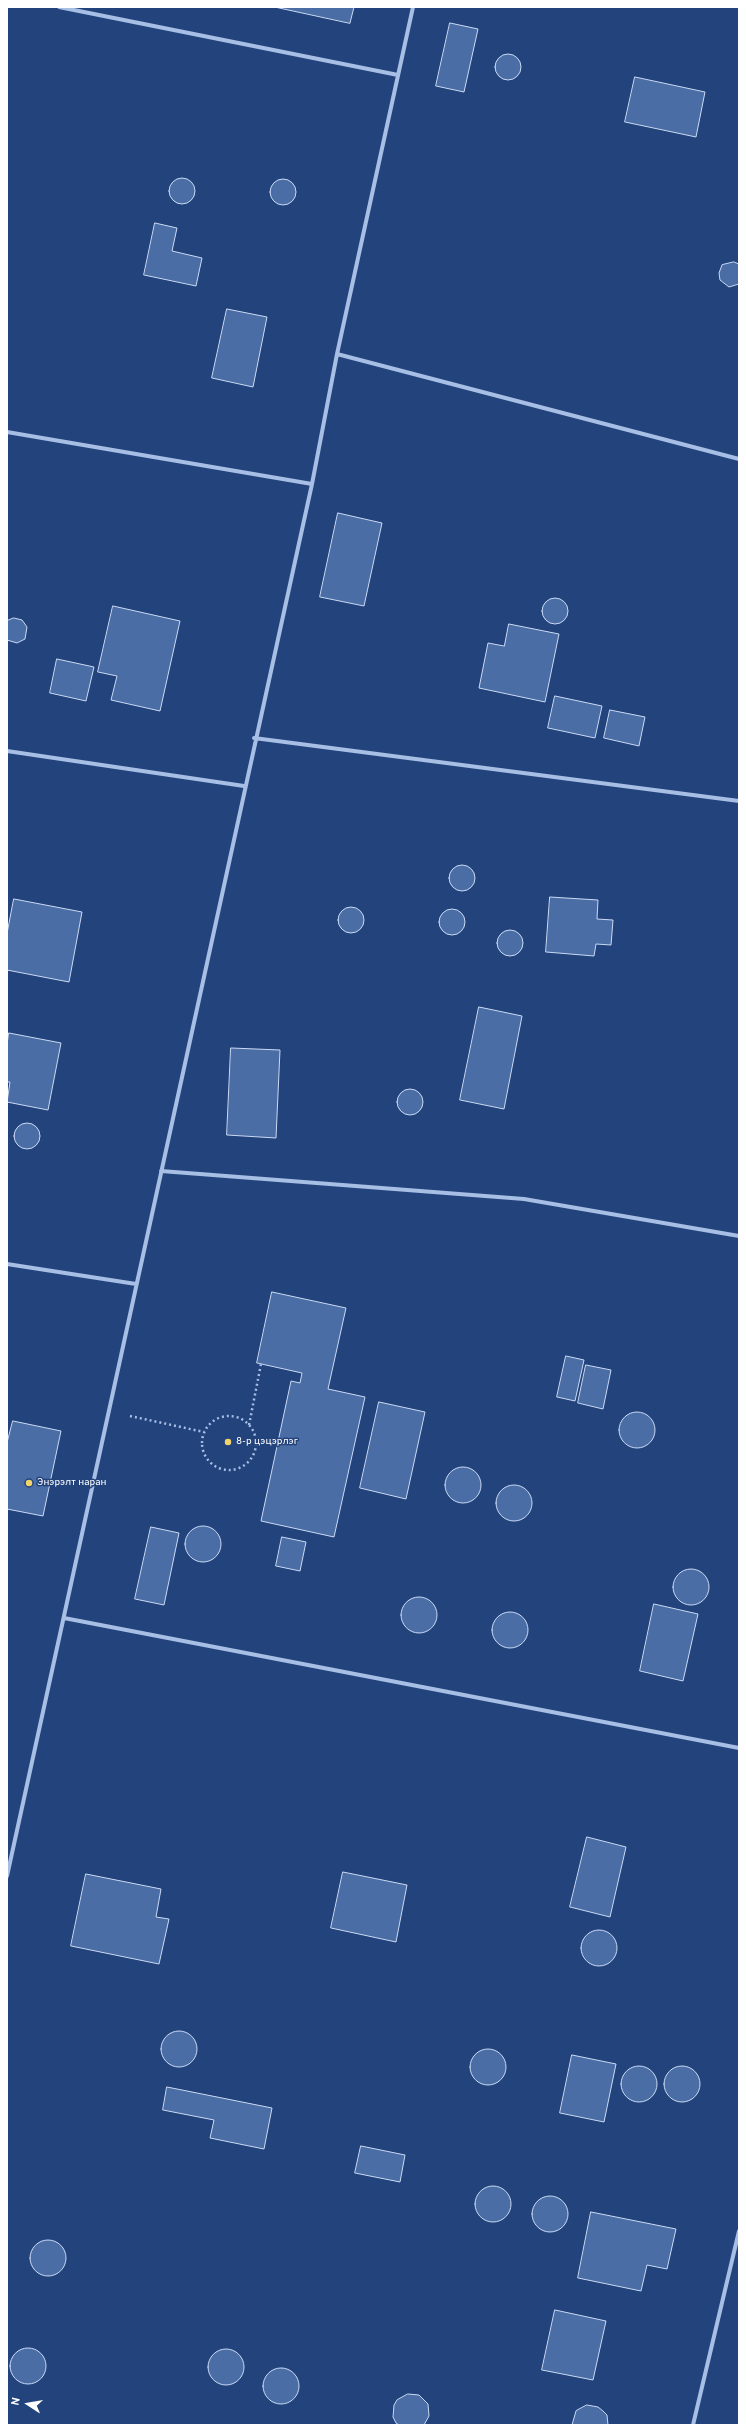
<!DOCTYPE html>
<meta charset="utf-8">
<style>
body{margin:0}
#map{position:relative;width:746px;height:2432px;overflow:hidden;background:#23437c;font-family:Overpass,sans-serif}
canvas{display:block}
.frame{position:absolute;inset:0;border:8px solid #fff;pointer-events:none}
.north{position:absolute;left:8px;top:2384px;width:40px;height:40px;-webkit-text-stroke:3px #23437c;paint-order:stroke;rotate:282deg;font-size:11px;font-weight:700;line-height:16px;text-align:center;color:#fff}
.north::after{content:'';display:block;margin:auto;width:14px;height:18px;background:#fff;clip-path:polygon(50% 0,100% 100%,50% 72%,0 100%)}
</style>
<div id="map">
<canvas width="746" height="2432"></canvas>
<div class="frame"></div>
<div class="north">N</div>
</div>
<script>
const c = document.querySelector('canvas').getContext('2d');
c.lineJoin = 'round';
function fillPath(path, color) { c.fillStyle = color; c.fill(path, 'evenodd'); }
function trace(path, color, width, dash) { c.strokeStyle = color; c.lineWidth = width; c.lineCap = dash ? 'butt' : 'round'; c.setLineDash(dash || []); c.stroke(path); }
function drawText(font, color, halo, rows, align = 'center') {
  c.font = font + ' Overpass,sans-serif'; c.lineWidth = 3; c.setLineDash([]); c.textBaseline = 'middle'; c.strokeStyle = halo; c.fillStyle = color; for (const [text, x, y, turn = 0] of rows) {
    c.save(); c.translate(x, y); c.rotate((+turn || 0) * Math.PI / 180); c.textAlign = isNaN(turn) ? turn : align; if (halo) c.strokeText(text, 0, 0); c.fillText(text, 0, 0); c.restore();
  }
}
const building = new Path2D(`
 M275,7H354L350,23Z
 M450,23L478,29L464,92L436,86Z
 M495 67a13 13 0 1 1 26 0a13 13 0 1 1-26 0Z
 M635,77L705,92L696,137L625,122Z
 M169 191a13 13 0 1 1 26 0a13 13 0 1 1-26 0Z
 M270 192a13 13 0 1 1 26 0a13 13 0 1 1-26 0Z
 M155,223L177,228L172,251L202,258L196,286L144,275Z
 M734,262L739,264V284L729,287L720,280L719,273L722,265Z
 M227,309L267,317L253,387L212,378Z
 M338,513L382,523L364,606L320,597Z
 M542 611a13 13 0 1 1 26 0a13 13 0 1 1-26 0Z
 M113,606L180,621L160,711L111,700L117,676L98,672Z
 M14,618L22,620L27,627L25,639L17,643L7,640V621Z
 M509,624L559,634L545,702L479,688L488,643L504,646Z
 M57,659L94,667L86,701L50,693Z
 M555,696L602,706L595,738L548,728Z
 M610,710L645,717L639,746L604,738Z
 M449 878a13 13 0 1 1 26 0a13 13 0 1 1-26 0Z
 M550,897L598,900L597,919L613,920L611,945L596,944L594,956L546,952Z
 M14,899L82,912L69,982L7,970V934Z
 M338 920a13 13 0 1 1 26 0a13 13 0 1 1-26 0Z
 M439 922a13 13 0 1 1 26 0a13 13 0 1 1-26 0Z
 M497 943a13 13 0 1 1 26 0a13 13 0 1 1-26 0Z
 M479,1007L522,1016L504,1109L460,1100Z
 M9,1033L61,1043L48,1110L7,1102L10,1082H7V1045Z
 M231,1048L280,1050L276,1138L227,1135Z
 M397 1102a13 13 0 1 1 26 0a13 13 0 1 1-26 0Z
 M14 1136a13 13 0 1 1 26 0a13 13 0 1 1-26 0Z
 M272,1292L346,1308L328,1389L365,1397L334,1537L261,1521L291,1381L300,1383L302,1373L257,1363Z
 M566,1356L584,1360L575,1401L557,1397Z
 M586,1365L611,1370L603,1409L578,1403Z
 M379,1402L425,1412L406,1499L360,1488Z
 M619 1430a18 18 0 1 1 36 0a18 18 0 1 1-36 0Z
 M13,1421L61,1431L43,1516L7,1509V1443Z
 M445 1485a18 18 0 1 1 36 0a18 18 0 1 1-36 0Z
 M496 1503a18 18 0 1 1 36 0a18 18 0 1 1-36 0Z
 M185 1544a18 18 0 1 1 36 0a18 18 0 1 1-36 0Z
 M151,1527L179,1533L164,1605L135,1599Z
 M282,1537L306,1542L300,1571L276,1566Z
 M673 1587a18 18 0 1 1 36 0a18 18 0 1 1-36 0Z
 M401 1615a18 18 0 1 1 36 0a18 18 0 1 1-36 0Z
 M654,1604L698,1614L683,1681L640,1671Z
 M492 1630a18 18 0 1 1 36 0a18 18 0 1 1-36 0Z
 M587,1837L626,1847L610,1917L570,1907Z
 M343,1872L407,1885L396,1942L331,1928Z
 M86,1874L161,1889L156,1917L169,1919L159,1964L71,1946Z
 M581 1948a18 18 0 1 1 36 0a18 18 0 1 1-36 0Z
 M161 2049a18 18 0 1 1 36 0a18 18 0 1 1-36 0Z
 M470 2067a18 18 0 1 1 36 0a18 18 0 1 1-36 0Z
 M572,2055L616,2064L604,2122L560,2113Z
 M664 2084a18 18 0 1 1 36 0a18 18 0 1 1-36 0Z
 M621 2084a18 18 0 1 1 36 0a18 18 0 1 1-36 0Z
 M167,2087L272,2108L264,2149L210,2138L214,2120L163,2110Z
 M361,2146L405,2155L400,2182L355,2173Z
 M475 2204a18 18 0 1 1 36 0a18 18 0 1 1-36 0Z
 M532 2214a18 18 0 1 1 36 0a18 18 0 1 1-36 0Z
 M591,2212L676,2229L667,2269L647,2265L641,2291L578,2278Z
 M30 2258a18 18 0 1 1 36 0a18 18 0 1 1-36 0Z
 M555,2310L606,2321L593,2380L542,2370Z
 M10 2366a18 18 0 1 1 36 0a18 18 0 1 1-36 0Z
 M208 2367a18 18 0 1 1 36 0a18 18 0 1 1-36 0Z
 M263 2386a18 18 0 1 1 36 0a18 18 0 1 1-36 0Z
 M408,2394L419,2395L428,2404L429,2416L424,2425H399L396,2423L393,2417L394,2405L397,2400Z
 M587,2405L598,2407L603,2411L607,2415L608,2425H572L576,2411Z`);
fillPath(building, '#4b6da5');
trace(building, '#cadaf4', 1);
trace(new Path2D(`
 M130,1416L204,1432
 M202 1443a27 27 0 1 1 54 0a27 27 0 1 1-54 0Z
 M249,1425L261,1364`), '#a7bee5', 2.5, [2, 3]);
trace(new Path2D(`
 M59,7L398,75
 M337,354L739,459
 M7,432L312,484
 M254,738L739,801
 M7,751L244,786
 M161,1171L524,1199L739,1236
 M7,1264L136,1284
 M64,1618L739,1748
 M7,1876L312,484L337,354L413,7
 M693,2425L739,2231`), '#a7bee5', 4);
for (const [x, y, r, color] of [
 [228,1442,4,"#f0d46b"],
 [29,1483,4,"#f0d46b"]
]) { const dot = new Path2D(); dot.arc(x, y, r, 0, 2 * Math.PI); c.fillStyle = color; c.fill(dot); trace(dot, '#23437c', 1.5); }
drawText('10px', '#fff', '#23437c', [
 ["8-р цэцэрлэг",236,1442],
 ["Энэрэлт наран",37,1483]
], 'left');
</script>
